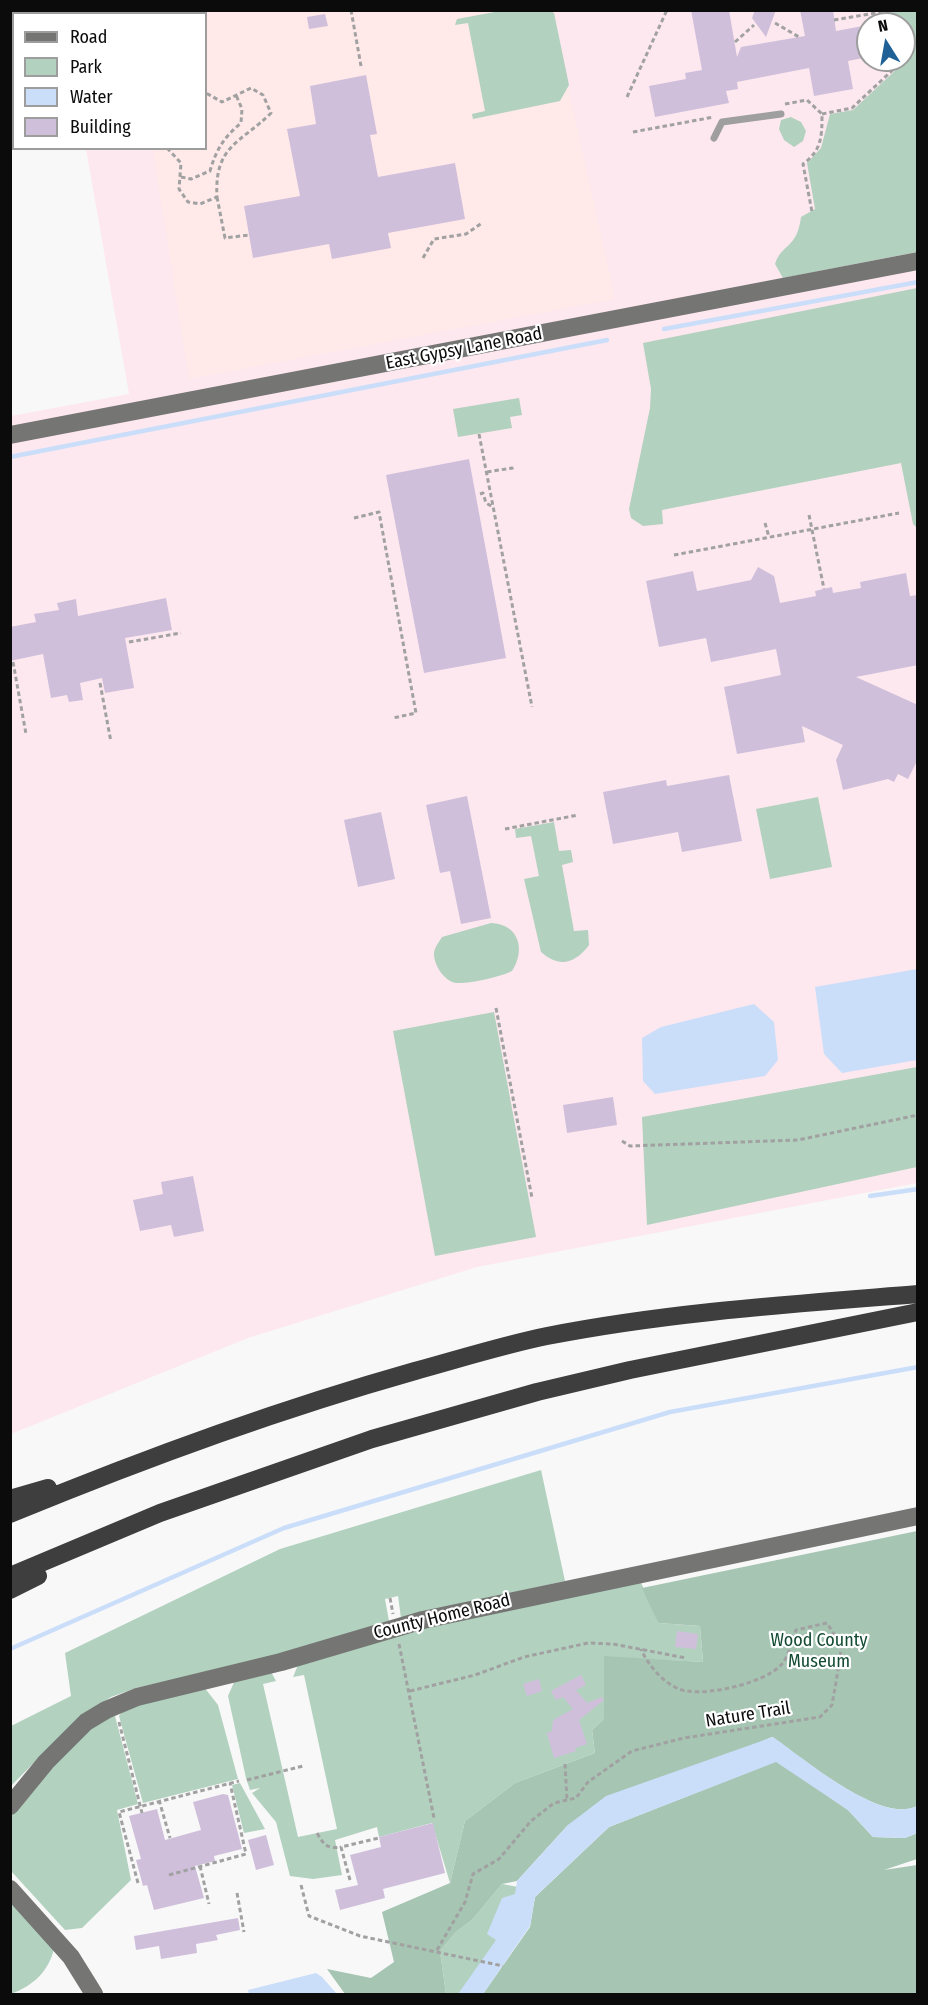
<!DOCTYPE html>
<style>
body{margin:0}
#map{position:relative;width:928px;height:2005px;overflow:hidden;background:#f8f8f9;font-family:"Fira Sans Condensed",sans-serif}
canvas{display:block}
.frame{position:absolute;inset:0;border:12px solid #0b0b0c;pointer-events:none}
.legend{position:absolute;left:12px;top:12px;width:195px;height:138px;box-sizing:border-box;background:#fff;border:2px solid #9d9d9e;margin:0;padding:8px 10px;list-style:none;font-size:18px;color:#0b0b0c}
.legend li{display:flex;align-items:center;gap:12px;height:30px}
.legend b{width:30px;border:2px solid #9d9d9e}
.north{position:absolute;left:856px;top:12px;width:60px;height:60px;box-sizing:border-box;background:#fff;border:2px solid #9d9d9e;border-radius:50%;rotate:349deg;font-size:16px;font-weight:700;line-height:24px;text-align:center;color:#0b0b0c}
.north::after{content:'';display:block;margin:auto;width:21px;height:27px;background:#1f6197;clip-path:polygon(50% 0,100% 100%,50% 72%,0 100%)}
</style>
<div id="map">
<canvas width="928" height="2005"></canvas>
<div class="frame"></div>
<ul class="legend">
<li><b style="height:8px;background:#757574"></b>Road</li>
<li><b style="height:16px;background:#b2d1bf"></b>Park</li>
<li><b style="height:16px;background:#cbdef9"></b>Water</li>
<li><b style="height:16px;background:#d0bfdb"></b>Building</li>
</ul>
<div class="north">N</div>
</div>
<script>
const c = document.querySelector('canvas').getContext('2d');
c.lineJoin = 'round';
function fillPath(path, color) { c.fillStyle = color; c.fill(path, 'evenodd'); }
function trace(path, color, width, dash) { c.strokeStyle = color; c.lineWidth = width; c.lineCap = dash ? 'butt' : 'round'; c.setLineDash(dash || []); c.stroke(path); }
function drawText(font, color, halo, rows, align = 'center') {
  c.font = font + ' "Fira Sans Condensed",sans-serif'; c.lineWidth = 4.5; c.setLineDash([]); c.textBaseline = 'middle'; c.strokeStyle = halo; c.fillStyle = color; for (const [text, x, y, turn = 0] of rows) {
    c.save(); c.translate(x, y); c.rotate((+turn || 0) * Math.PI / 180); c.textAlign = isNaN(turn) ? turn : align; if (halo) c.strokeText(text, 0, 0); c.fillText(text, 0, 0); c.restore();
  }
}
fillPath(new Path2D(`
 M62,11H917V1183L477,1267L248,1338L11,1434V416L129,394L86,149L206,148V14H62ZM868,24H904V60H868Z`), '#fde8ef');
fillPath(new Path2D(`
 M131,11H551L615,299L189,379L153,149L206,148V14H131Z`), '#ffe9e9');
fillPath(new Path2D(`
 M549,10L554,13L569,85L560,101L473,119L472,114L485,111L468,23L455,25L457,19L500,11Z
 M890,11H917V252L783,278L775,264C782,243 797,249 801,217L815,209L807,163L821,148L830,114L853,110L900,66L899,60H904V24H892Z
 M791,117L801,122L806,131L803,141L794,147L784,140L779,129L781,120Z
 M917,288V528L913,524L901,463L662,510L663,524L643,526L631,518L629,509L650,408L651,389L643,343Z
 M519,398L522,415L510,417L512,428L458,437L453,409Z
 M818,797L832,867L770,879L756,809Z
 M554,822L559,851L571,850L573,862L562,865L574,931L588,930L589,945C575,964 559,968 541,952L524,879L539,876L531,836L516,838L515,829Z
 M491,923C519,924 526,950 512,971C500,977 469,984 456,983C444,981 434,965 434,954C434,948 439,942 442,937Z
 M494,1012L536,1237L435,1256L393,1031Z
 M917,1067V1167L647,1225L642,1117Z
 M541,1470L565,1581L401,1618L398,1596L385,1599L389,1621L259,1660L136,1688L111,1697L73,1723L11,1786V1726L71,1696L65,1653L280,1549Z
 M640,1580L658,1623L700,1626L703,1662L605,1657L604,1719L592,1730L595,1753L515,1783L465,1821L450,1883L432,1823L379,1837L377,1827L335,1840L342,1875L313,1879L290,1876L276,1822L252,1793L260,1788L250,1790L246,1778L228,1696L235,1680L271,1672L276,1681L263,1684L298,1837L337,1829L304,1675L293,1677L298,1665L426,1627Z
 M204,1687L218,1705L238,1779L143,1803L119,1716L124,1709Z
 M115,1716L138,1804L117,1810L131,1880L82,1928L65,1930L11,1871V1815L64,1750L103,1719Z
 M240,1783L265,1829L244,1833L232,1785Z
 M502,1884L524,1888L469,1994H446L440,1951L456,1932L472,1920Z
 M10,1894L54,1949C48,1972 34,1985 11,1994Z`), '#b2d1bf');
fillPath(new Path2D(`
 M917,1531V1806C881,1825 802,1757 772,1737L568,1825L517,1881L502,1884L472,1920L456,1932L440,1951L446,1994H345L327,1969L371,1978L394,1962L382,1912L450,1883L465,1821L515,1783L595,1753L592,1730L604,1719V1656L703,1662L700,1626L658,1623L642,1588Z
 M777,1761L848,1810L873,1837L905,1838L917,1833V1859L884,1870L917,1865V1994H483L530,1927L535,1897L609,1827Z`), '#a6c5b3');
fillPath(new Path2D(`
 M917,969V1060L842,1073L824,1054L815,987Z
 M754,1004L774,1022L778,1060L765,1076L655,1094L643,1081L642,1038L661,1027Z
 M773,1737C802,1757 881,1825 917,1806V1833L905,1838L873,1837L848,1810L776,1762L609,1827L535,1897L530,1926L483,1994H458L496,1940L487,1934L502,1898L515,1894L517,1881L568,1825L606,1796Z
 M316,1973L322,1977L337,1994H249L248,1990Z`), '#cbdef9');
trace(new Path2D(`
 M664,329L918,282
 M10,457L607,340
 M870,1196L918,1189
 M10,1649L284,1528L670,1412L918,1367`), '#cbdef9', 4.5);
fillPath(new Path2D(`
 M691,10H729L737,57L741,47L805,36L800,10H833L836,31L868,25V57L848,61L853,89L814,96L809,68L737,82L738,89L726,91L729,103L655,117L649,86L686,79L685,73L702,70Z
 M755,10H776L766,37L752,18Z
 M325,14L328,26L309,29L307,17Z
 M366,75L377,134L370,135L378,177L455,163L465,219L388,233L391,248L332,259L329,244L253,258L244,206L300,196L287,129L316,124L310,86Z
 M469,459L506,658L424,673L386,475Z
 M758,567L774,576L780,603L816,596L815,591L832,587L833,593L861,588L860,582L906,573L910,596L918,595V665L856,677L918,705V759L908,779L898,774L894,782L888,779L843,790L836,760L843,745L802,726L805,742L737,754L724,687L781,675L776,649L711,662L706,638L659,647L646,581L693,571L697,591L751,580Z
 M166,598L172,630L125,638L134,688L105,693L102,678L80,683L83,700L69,702L67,695L51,698L43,654L10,661V627L36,622L34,614L59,610L57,603L76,599L78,616Z
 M729,775L742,841L682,852L678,832L613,844L603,792L666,780L667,786Z
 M467,796L491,918L461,924L450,871L440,873L426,805Z
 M381,812L395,879L358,887L344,820Z
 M613,1097L617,1125L567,1133L563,1105Z
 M193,1176L204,1231L174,1237L171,1225L140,1231L133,1200L163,1194L161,1182Z
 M677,1631L698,1634L696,1649L675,1647Z
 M581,1675L586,1685L576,1690L587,1703L602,1697L604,1700L579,1720L587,1744L575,1748L576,1751L554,1758L547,1733L552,1731L553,1720L573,1709L563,1697L556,1700L551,1691Z
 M539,1679L542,1691L527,1696L523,1684Z
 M223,1794L228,1795L242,1849L214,1856L215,1861L195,1866L204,1898L154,1910L147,1885L143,1886L136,1860L141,1859L129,1816L157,1809L165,1840L201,1830L193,1802Z
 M433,1823L445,1873L383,1889L385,1898L340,1910L335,1890L358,1885L350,1855L381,1847L379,1837Z
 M266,1835L274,1865L256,1870L248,1840Z
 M238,1918L240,1930L216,1935L218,1940L196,1944L197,1953L161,1959L159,1946L136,1950L134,1936Z`), '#d0bfdb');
trace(new Path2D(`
 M143,10V14
 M351,10L361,66
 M750,10L752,11
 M888,11L890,24
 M834,20L888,11
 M775,23L799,37
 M735,42L754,25
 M627,97L667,10
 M785,104L807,100L822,114C822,136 822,150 803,164L812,212
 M822,114L852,108L898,65L897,60
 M633,132L714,117
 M167,148L181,163L179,189L188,202L200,204L217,197C214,145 241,143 271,113L263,95L251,88L222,102L206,93
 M181,177L191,179L210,171C216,150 224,137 241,123L242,109L236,95
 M217,197L225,238L249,235
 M423,258L434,239L466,234L482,223
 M479,434L532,707
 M487,472L512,468L513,472
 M480,494L483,493L486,503L493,507
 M809,515L824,589
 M354,518L379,512L416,713L393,718
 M765,523L769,537
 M674,555L899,513
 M129,642L181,633
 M13,662L26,734
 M100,683L111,742
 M505,829L578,815
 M496,1008L532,1198
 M622,1141L630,1146L798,1140L918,1115
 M390,1598L393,1614
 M399,1644L434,1818
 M410,1691L475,1675L524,1657L588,1643L613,1644L686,1658
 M119,1722L142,1813
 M565,1764L567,1800
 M247,1780L303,1766
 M159,1800L170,1838
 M317,1833C324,1845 327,1849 341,1847
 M200,1866L209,1904
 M169,1875L246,1854L230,1783
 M350,1880L341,1847L379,1838
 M138,1883L119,1812L239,1781
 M301,1885L309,1916L360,1936L503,1966
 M237,1893L244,1932
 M437,1950L465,1902L473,1874L499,1859L531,1821L554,1803L576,1798L588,1782L632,1751L684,1738L820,1717L832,1705L840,1659L841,1645L827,1623L796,1630C792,1640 789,1656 782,1664C765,1683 711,1695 687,1691C668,1689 648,1666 641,1649`), '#a1a1a2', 3, [4.5, 3]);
trace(new Path2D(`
 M714,138L722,122L781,114`), '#9f9f9f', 7);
trace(new Path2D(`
 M10,435L918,261
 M10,1806L46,1762L86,1722L106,1710L137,1697L281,1662L423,1620L918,1516
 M10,1889L71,1957L94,1994`), '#757574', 18);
trace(new Path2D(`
 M10,1499L48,1488
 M10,1514C143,1459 277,1410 415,1371C459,1359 503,1345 547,1336C669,1312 794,1304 918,1294
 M10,1576L160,1513L372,1439L537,1392L630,1370L918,1312
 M10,1590L38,1576`), '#3e3e3e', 18);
drawText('18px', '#0b0b0c', '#fff', [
 ["East Gypsy Lane Road",464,349,-11],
 ["County Home Road",442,1617,-14],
 ["Nature Trail",748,1715,-9]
]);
drawText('18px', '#124b32', '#fff', [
 ["Wood County",819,1641],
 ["Museum",819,1662]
]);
</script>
